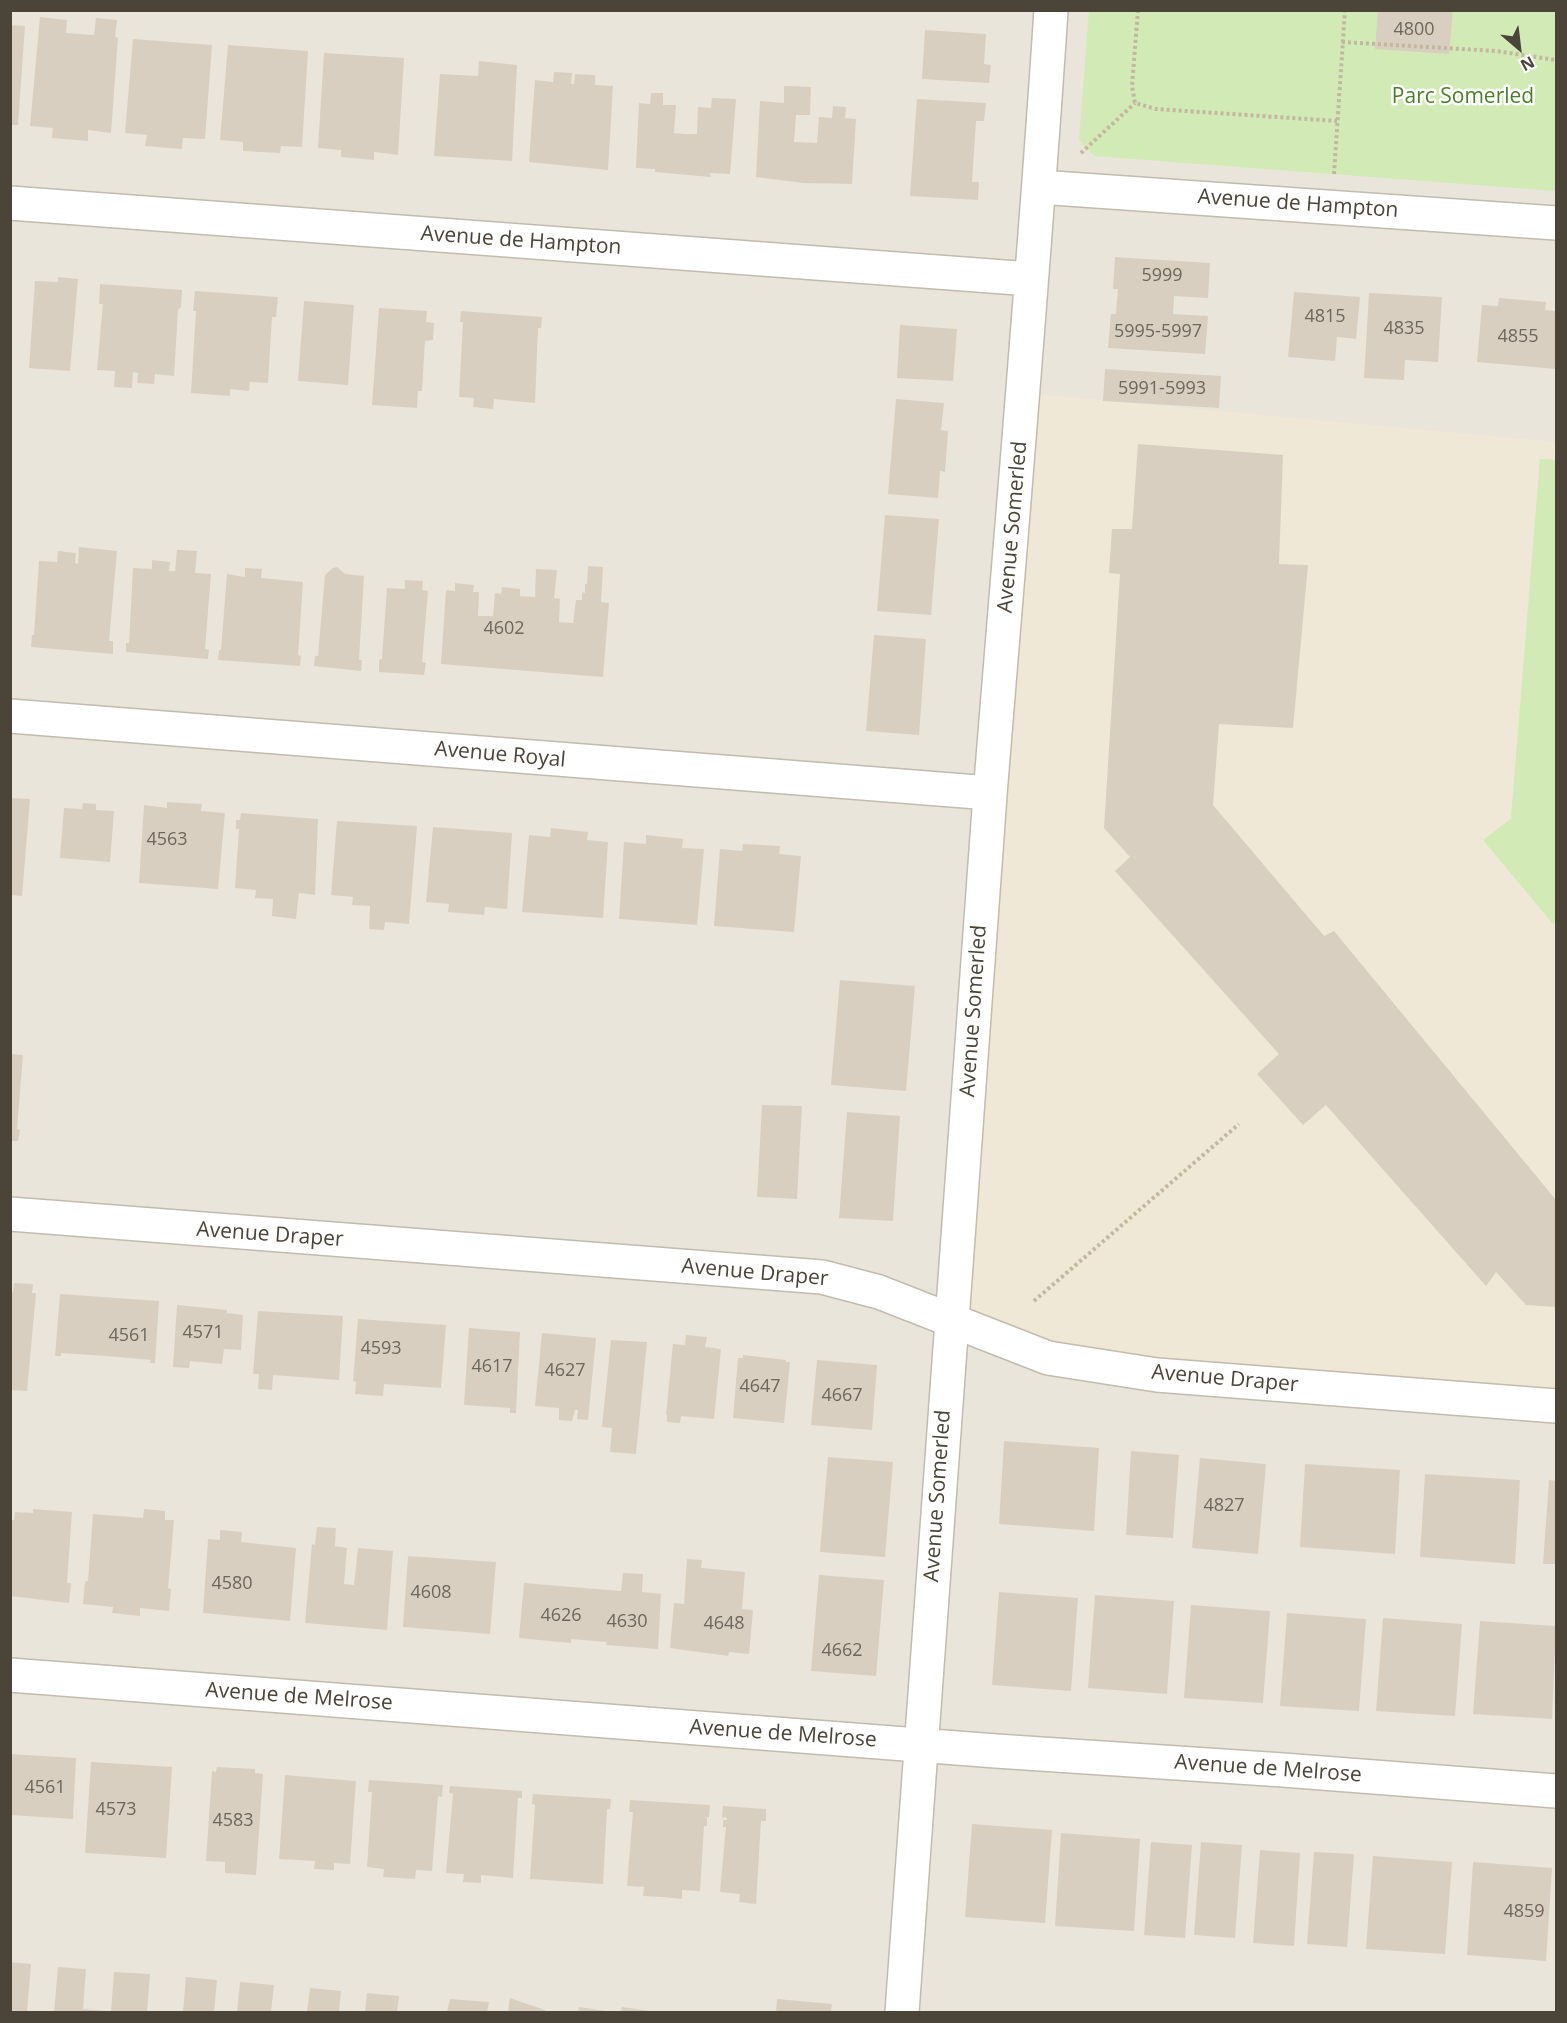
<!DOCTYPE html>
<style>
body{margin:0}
#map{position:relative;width:1567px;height:2023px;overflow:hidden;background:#f6f3ec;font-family:"Open Sans",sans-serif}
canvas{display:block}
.frame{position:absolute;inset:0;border:12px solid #4b4439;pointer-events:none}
.north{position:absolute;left:1489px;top:18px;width:60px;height:60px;-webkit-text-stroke:4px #fff;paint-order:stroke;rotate:152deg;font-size:16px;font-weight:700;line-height:24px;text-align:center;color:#4b4439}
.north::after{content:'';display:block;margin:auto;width:21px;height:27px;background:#4b4439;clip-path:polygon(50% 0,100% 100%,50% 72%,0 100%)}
</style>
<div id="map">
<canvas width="1567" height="2023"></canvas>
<div class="frame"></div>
<div class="north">N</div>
</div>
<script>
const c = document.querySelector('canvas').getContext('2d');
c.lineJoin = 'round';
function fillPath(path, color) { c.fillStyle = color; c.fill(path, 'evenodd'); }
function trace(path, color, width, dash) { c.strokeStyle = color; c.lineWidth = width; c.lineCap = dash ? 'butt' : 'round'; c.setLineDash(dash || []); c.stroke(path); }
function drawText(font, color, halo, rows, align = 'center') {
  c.font = font + ' "Open Sans",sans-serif'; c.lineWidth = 5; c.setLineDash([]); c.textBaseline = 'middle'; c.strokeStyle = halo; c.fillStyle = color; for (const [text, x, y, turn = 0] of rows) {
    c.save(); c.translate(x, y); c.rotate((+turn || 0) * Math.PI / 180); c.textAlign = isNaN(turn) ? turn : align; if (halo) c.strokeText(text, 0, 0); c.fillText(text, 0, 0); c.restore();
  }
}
fillPath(new Path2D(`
 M11,11H1556V2012H11Z`), '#eae5da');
fillPath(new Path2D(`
 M1024,393L1556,442V1398L1058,1351L951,1319Z`), '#efe8d6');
fillPath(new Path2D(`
 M1089,11H1556V191L1094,156L1079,140Z
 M1540,459L1556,460V921L1553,924L1483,840L1513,817H1511Z`), '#d2eab5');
fillPath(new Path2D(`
 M1378,10H1453L1449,54L1375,49Z
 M40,17L67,20L66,33L94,35L96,18L117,20L115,37L118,38L111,133L88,130V141L52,138L53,128L30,126Z
 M10,25L25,26L18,125H10Z
 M925,30L986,34L984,64L991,65L989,83L922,79Z
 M133,39L212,45L205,139L183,138L182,149L145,146L147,135L125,133Z
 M228,45L308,51L302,147L281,146L280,153L260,152L243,151V142L220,140Z
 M324,53L404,58L398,155L374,152V160L341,157V150L318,148Z
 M479,61L517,65L512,161L434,156L440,74L478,76Z
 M554,72L572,73L571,84H574L575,74L595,75V85L613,86L608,170L529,162L535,80L553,82Z
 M784,86L811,87L810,115H796L794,142L817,143L819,117L832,118L833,106L846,107L845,118L856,119L852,184L803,183L756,177L760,101L784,103Z
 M651,93H663V105H676L674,133L685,134H697L698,107L711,108L712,98L736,99L730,174L710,173L711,177L655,172V169L636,168L639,103L650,104Z
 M917,99L986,103L984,121H976L972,182H979L978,200L910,196Z
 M1115,257L1210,263L1208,298L1174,296L1173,314L1208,316L1205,354L1108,348L1111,314H1116L1118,289H1113Z
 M58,277L78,279L70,371L29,368L35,281L58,282Z
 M100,284L182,290L181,307L178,310L174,376L155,374L154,384L137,383L138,373L133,372L132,388L114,387L115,371L97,370L103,304H99Z
 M195,291L278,297L276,317H272L268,383L250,382L249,391L230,389V396L191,393L196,311H193Z
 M1294,292L1360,297L1356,339L1337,337L1335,361L1288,357Z
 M1369,293L1442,297L1438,362L1405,360L1404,380L1364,378Z
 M1499,298L1546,302L1545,310L1556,311V369L1477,362L1482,305L1498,306Z
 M304,301L354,305L348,385L298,381Z
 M379,308L427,311L426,322L434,323L433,340L425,341L422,391H418L417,408L372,405Z
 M461,311L542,317L541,328H538L535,403L494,399L493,409L473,407L474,398L459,397L463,322H460Z
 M900,325L957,329L953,381L897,378Z
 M1105,369L1221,376L1219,408L1103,401Z
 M896,399L944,403L941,430L948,431L945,472L940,471L938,498L888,494Z
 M1138,444L1283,455L1279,564L1308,565L1293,728L1219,724L1213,805L1324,936L1334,931L1556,1200V1307L1526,1305L1496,1272L1486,1286L1326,1105L1303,1125L1257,1074L1279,1054L1115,871L1130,857L1104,828L1120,574L1109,573L1112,529H1132Z
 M885,515L939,519L931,615L877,611Z
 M79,547L117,551L109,641H113V654L31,647L32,635H34L39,561L57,562L58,551L76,553L75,563L78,564Z
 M177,550L197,551L195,573L211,574L205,649L209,650L208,659L126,652V643H129L133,568L152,569V560L170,562L169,571H175Z
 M588,566L603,567L601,602L609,603L603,677L441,664L446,590L455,591V583L474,585L473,592H479L478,616H493L495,593L501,594L502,587L520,589V596L535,597L536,569L557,570L554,598L560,599L559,622L573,623L576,600H582V592L585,593V584H587Z
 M337,567L345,574L364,576L359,660H362L361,671L314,666L315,656H318L325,575L333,568Z
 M245,568L262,569L261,578L303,582L298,655L301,656L300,666L218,660L219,650H221L227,574L245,577Z
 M405,580L423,581L422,590L428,591L422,662L426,663L424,675L379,672V660L382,659L387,588L405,589Z
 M874,635L926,639L919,735L866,731Z
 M10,798L30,799L22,896L10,895Z
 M167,802L202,804L201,811L225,813L218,889L139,883L144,805L167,808Z
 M83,803L96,804V810L114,811L110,862L60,858L64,808L82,809Z
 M241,813L318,819L315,895L299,893L296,919L272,916L273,899L255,898L256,890L235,888L239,829H236V820H240Z
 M337,821L417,826L409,924L385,922L384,930L369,929L370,906L352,905L353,897L331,895Z
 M433,827L512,833L507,909L485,907L484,915L448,912L449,904L426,902Z
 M551,828L588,832L587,840L608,842L603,918L522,912L529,835L550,837Z
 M646,835L683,839L682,848L704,849L697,925L619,919L624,842L646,844Z
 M743,844L780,846L779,854L801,856L794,932L714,926L720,849L742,851Z
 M840,980L915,986L906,1091L831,1085Z
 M10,1054L23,1055L17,1129L20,1130L18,1141H10Z
 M762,1105L802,1106L797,1199L757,1197Z
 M847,1112L900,1116L893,1221L839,1218Z
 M14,1283L33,1284L32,1293H36L27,1391L10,1390V1293L11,1291L13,1292Z
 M60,1294L159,1301L155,1363H150L151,1360L106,1356L61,1353V1356H55Z
 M177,1305L227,1310V1313L243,1315L241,1350L224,1349L222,1364L190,1361L189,1368L173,1367Z
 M258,1311L343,1316L339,1380L273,1375L272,1390L258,1389L259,1374H253Z
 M358,1319L446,1325L441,1388L384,1384L383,1396L355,1394L356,1382L353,1381Z
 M469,1328L520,1332L516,1413H510V1408L464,1405Z
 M542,1333L596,1338L588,1420L577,1419L578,1410H575L572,1421L559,1420V1408L535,1406Z
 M686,1335L707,1337L705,1347L721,1349L714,1419L681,1416L680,1423L667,1422V1415H666L673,1344L685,1345Z
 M611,1340L647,1342L636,1454L610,1452L612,1428L602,1427Z
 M743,1355L786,1360V1362H790L784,1423L733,1418L738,1358H743Z
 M817,1360L877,1365L872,1430L811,1425Z
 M1004,1441L1099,1448L1094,1531L999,1524Z
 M1131,1451L1179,1455L1173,1538L1126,1535Z
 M828,1457L893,1462L885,1557L820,1552Z
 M1200,1458L1266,1464L1258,1554L1192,1548Z
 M1305,1464L1400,1470L1395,1554L1300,1547Z
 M1425,1474L1520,1480L1515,1564L1420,1557Z
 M1549,1480L1556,1481V1564H1543Z
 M33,1509L72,1512L67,1583H71L69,1603L10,1596V1520H14L15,1512L33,1513Z
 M144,1509L165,1511V1520H174L168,1588L171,1589L169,1611L140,1608V1616L112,1613L113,1607L83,1604L85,1582L88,1581L93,1514L143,1518Z
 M317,1527L336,1528L335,1546L347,1548L344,1584L354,1585L358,1548L393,1551L387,1630L305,1623L312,1544L315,1545Z
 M220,1530L242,1532L241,1542L296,1548L290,1621L203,1613L208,1539L220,1540Z
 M408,1556L496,1562L490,1634L403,1627Z
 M687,1559L702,1560L701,1568L745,1572L742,1609L753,1610L749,1654L729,1652L728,1656L670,1648L674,1603L684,1604Z
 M623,1573L643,1574L642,1592L661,1594L658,1649L606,1645L607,1642L571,1639V1643L519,1638L524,1583L621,1591Z
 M819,1575L884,1580L876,1676L811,1671Z
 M999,1592L1078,1598L1071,1691L992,1685Z
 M1095,1595L1174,1601L1167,1694L1088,1688Z
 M1191,1605L1270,1611L1263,1703L1184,1698Z
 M1287,1613L1366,1619L1359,1711L1280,1706Z
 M1383,1618L1462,1624L1455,1716L1376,1711Z
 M1480,1621L1556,1626L1552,1719L1473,1714Z
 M10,1754L76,1758L73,1819L10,1815Z
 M91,1762L172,1767L166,1858L85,1853Z
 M217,1767L255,1769V1773L263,1774L256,1875L225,1873V1862L206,1861L212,1771L216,1772Z
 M285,1775L356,1781L350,1864L334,1863V1870L314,1869L315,1861L279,1859Z
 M369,1780L443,1785L442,1797L438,1796L432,1871L416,1870L415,1879L383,1877L384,1869L367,1867L372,1792H368Z
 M450,1786L522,1791V1798H518L513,1878L481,1875V1883L463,1882L464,1874L446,1873L453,1794L449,1793Z
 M533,1794L611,1799L610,1809H607L603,1884L530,1879L535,1805L532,1804Z
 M630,1800L710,1805L709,1817L704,1818H707V1826H704L700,1891L682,1890V1899L663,1897L643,1896L644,1887L627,1886L633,1812H629Z
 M723,1806L766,1809V1821H761L756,1904L739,1902L740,1894L720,1892L726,1827H723V1820H727V1818L722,1817Z
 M972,1824L1052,1830L1045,1923L965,1917Z
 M1061,1833L1140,1839L1134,1931L1055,1926Z
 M1151,1842L1192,1845L1185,1938L1144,1935Z
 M1201,1842L1242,1845L1235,1938L1194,1935Z
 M1260,1850L1300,1853L1294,1946L1253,1943Z
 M1314,1852L1354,1854L1347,1947L1307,1944Z
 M1373,1856L1452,1862L1445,1954L1366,1949Z
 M1473,1862L1552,1868L1546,1961L1467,1955Z
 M10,1962L31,1964L27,2012H10Z
 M58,1967L86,1969L83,2009L108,2011V2012H54Z
 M114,1972L150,1974L147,2012H111Z
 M186,1977L217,1980L214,2012H183Z
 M240,1982L274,1985L271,2012H237Z
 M310,1988L341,1991L339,2012H307Z
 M367,1993L399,1996L397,2012H365Z
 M510,1998L545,2010V2012H508Z
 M450,1999L489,2002L487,2012H447Z
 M777,1999L832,2004L831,2012H776Z
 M579,2007L606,2011L605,2012H578Z
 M622,2007L650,2011V2012H621Z`), '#d8cfc1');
const minor = new Path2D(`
 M1039,187L1556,223
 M10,203L1031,279
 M10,716L990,793
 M10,1214L822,1277L879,1292L1048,1358L1157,1375L1556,1406
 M10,1675L996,1751L1283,1770L1556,1791
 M902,2012C929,1607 958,1201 990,795C1011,533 1034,272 1051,10`);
trace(minor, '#c2bbae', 36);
trace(new Path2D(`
 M1138,10L1132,86L1135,103L1156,109L1337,121
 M1342,42L1496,51L1556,60
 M1081,153L1135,103
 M1334,174L1345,10
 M1034,1301L1239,1124`), '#c4b79f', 4, [3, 3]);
trace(minor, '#fff', 33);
drawText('18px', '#6e675b', null, [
 ["4800",1414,30],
 ["5999",1162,276],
 ["4815",1325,317],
 ["4835",1404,329],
 ["5995-5997",1158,332],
 ["4855",1518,337],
 ["5991-5993",1162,389],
 ["4602",504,629],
 ["4563",167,840],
 ["4571",203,1333],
 ["4561",129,1336],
 ["4593",381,1349],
 ["4617",492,1367],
 ["4627",565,1371],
 ["4647",760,1387],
 ["4667",842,1396],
 ["4827",1224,1506],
 ["4580",232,1584],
 ["4608",431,1593],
 ["4626",561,1616],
 ["4630",627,1622],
 ["4648",724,1624],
 ["4662",842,1651],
 ["4561",45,1788],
 ["4573",116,1810],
 ["4583",233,1821],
 ["4859",1524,1912]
]);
drawText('21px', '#4a7f2a', '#fff', [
 ["Parc Somerled",1463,97]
]);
drawText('21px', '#4b4439', '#fff', [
 ["Avenue de Hampton",1298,204,4],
 ["Avenue de Hampton",521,241,4],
 ["Avenue Somerled",1013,527,-85],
 ["Avenue Royal",500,755,5],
 ["Avenue Somerled",974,1011,-86],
 ["Avenue Draper",270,1235,4],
 ["Avenue Draper",755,1273,5],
 ["Avenue Draper",1225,1379,5],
 ["Avenue Somerled",938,1496,-86],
 ["Avenue de Melrose",299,1697,4],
 ["Avenue de Melrose",783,1734,4],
 ["Avenue de Melrose",1268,1769,4]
]);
</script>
